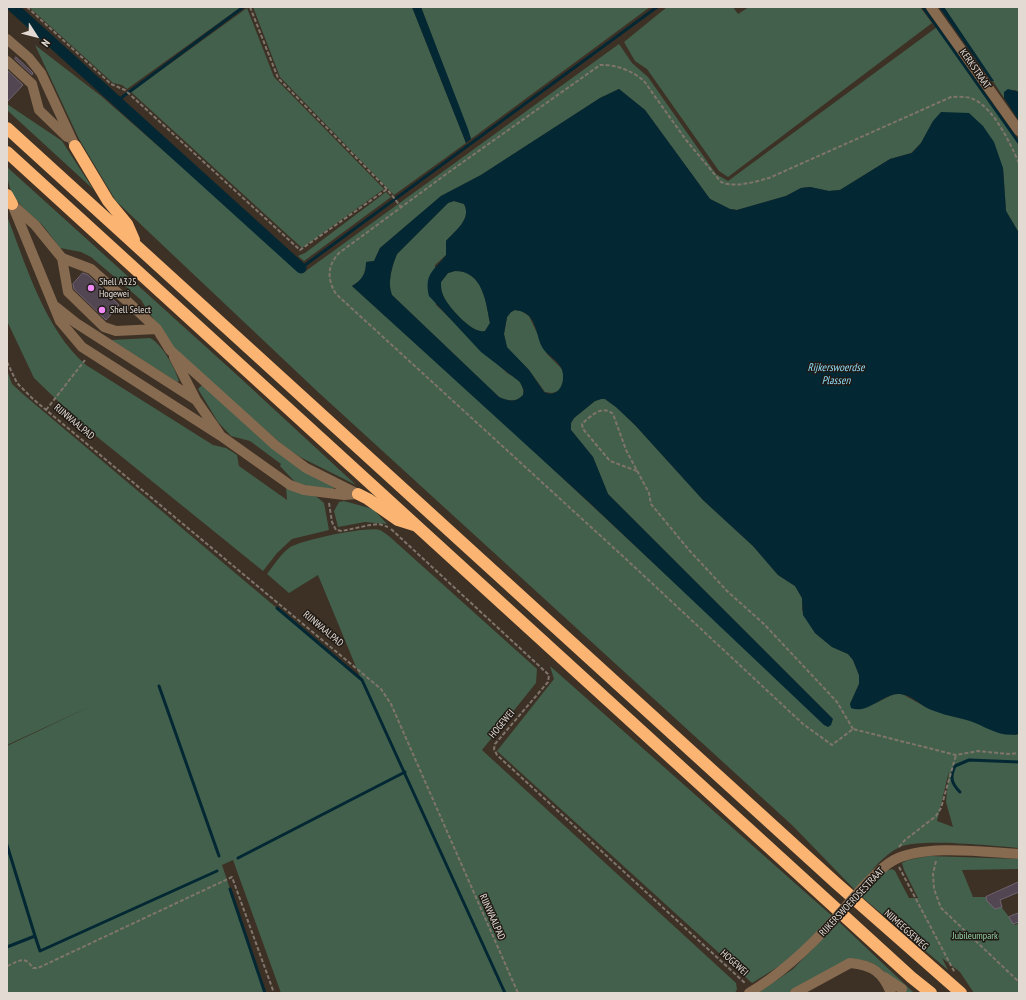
<!DOCTYPE html>
<style>
body{margin:0}
#map{position:relative;width:1026px;height:1000px;overflow:hidden;background:#3d3125;font-family:"PT Sans Narrow",sans-serif}
canvas{display:block}
.frame{position:absolute;inset:0;border:8px solid #e2dad3;pointer-events:none}
.north{position:absolute;left:16px;top:16px;width:40px;height:40px;-webkit-text-stroke:3px #201a15;paint-order:stroke;rotate:126deg;font-size:11px;font-weight:700;line-height:16px;text-align:center;color:#e2dad3}
.north::after{content:'';display:block;margin:auto;width:14px;height:18px;background:#e2dad3;clip-path:polygon(50% 0,100% 100%,50% 72%,0 100%)}
</style>
<div id="map">
<canvas width="1026" height="1000"></canvas>
<div class="frame"></div>
<div class="north">N</div>
</div>
<script>
const c = document.querySelector('canvas').getContext('2d');
c.lineJoin = 'round';
function fillPath(path, color) { c.fillStyle = color; c.fill(path, 'evenodd'); }
function trace(path, color, width, dash) { c.strokeStyle = color; c.lineWidth = width; c.lineCap = dash ? 'butt' : 'round'; c.setLineDash(dash || []); c.stroke(path); }
function drawText(font, color, halo, rows, align = 'center') {
  c.font = font + ' "PT Sans Narrow",sans-serif'; c.lineWidth = 3; c.setLineDash([]); c.textBaseline = 'middle'; c.strokeStyle = halo; c.fillStyle = color; for (const [text, x, y, turn = 0] of rows) {
    c.save(); c.translate(x, y); c.rotate((+turn || 0) * Math.PI / 180); c.textAlign = isNaN(turn) ? turn : align; if (halo) c.strokeText(text, 0, 0); c.fillText(text, 0, 0); c.restore();
  }
}
fillPath(new Path2D(`
 M29,7H241L127,89L122,85L113,83Z
 M253,7H412L466,143L394,195L280,77Z
 M421,7H650L471,139Z
 M667,7H733L738,14L749,7H920L932,23L728,177L719,171L647,69L635,61L624,42Z
 M944,7H1019V92L1015,90L1004,92V98Z
 M247,8L274,77L384,189L302,248L131,92Z
 M937,27L1019,141V233L1006,211L1003,168L933,121L921,143L911,153L890,159L840,190L829,191L810,187L801,188L786,196L737,210L730,209L710,199L645,110L619,89L600,98L481,175L441,196L380,248L374,261L366,262C366,274 362,280 352,286L511,430L678,586L833,719L608,494L593,457L571,430V423L574,418L595,401L601,399H605L616,407L635,425L703,500L753,546L778,575L795,586L802,598V610L815,633L832,647L848,654L853,660L859,675V684L850,704L854,709L878,702L894,694H902L924,706L1015,735L1019,734V848C993,846 921,838 900,847C882,855 868,876 855,890L793,826L318,392L116,201L79,139L35,45L101,96L303,273L619,44L632,63L648,77L716,174L728,181ZM949,771L946,802L953,827L937,821Z
 M7,104L62,141L93,189L7,110Z
 M7,167L237,375L356,485L300,457L285,447L174,350L141,300L124,285L91,257L81,252L60,248C53,239 47,229 38,221C19,204 7,196 7,167Z
 M386,192L391,197L304,261L298,256L305,253Z
 M454,201L464,204C472,219 455,231 446,241V255L435,265L436,305L507,373C516,378 525,383 523,395C516,403 508,401 499,397L392,295C387,283 392,266 397,254L448,203Z
 M7,216C26,265 45,330 86,365L213,445L226,448L237,455L239,466L287,500L286,487L317,497L324,503L329,530L292,539L277,553L263,571L85,427L34,378L7,321Z
 M455,271C483,271 486,302 490,323L485,331C473,335 447,306 443,295C441,291 441,287 441,282L448,273Z
 M515,310L521,311L529,316L547,354L562,369L564,376L562,387L558,391L552,393L545,392L529,370L507,348L504,334L507,317L511,312Z
 M150,338C162,344 175,368 179,381L177,382L111,340Z
 M7,370L12,384L24,395L361,679L318,575L289,593L267,574C274,565 280,555 289,548C300,540 368,526 380,530C384,532 387,535 390,537L537,669L536,683L482,750L736,983L737,989L735,993H281L233,860L222,865L265,993H7V746L91,706L7,745Z
 M203,384L334,487L333,490L297,484L280,466L281,464L250,441L231,436L218,422L198,389Z
 M344,501L373,509L387,524L365,522L338,527L334,511L339,502Z
 M550,666L832,916L801,950L781,965L752,983L497,751L554,679Z
 M929,856L1019,859V869L962,870L973,897H994L1015,925L1019,923V993H974L960,972L942,958L948,970L862,897L886,871L892,869L895,871L909,898H918L904,870L902,863L908,860Z
 M839,922L914,993H898C889,971 871,956 846,960L788,993H758L793,969Z`), '#42604b');
fillPath(new Path2D(`
 M412,7H421L468,129L471,139L466,143Z
 M939,7H944L994,81H991Z
 M619,89L645,110L710,199L730,209L737,210L786,196L801,188L810,187L829,191L840,190L890,159L912,153L921,143L933,121L941,112L969,113L983,126L994,142L1003,168L1006,211L1019,233V734C1000,738 987,727 970,721C956,717 943,715 929,709C919,704 911,695 900,694C884,692 868,715 851,708L850,704L859,684V675L853,660L848,654L832,647L815,633L803,615L802,598L795,586L778,575L753,546L703,500L635,425L616,407L605,399H601L595,401L574,418L571,423V430L593,457L608,494L833,719L831,725L828,727L824,725L591,504L352,286C362,280 366,274 366,262L374,261L380,248L441,196L481,175L600,98ZM454,201L464,204C472,219 455,231 446,241V255C434,271 424,273 429,296L481,352L520,382L524,391L523,395C516,403 508,401 499,397L392,295C387,283 392,266 397,254L448,203ZM455,271C483,271 486,302 490,323L485,331C473,335 447,306 443,295C441,291 441,287 441,282L448,273ZM515,310C521,311 525,312 529,316C537,324 537,338 542,347C547,356 559,360 562,370C566,382 559,399 544,392L529,370L507,347L504,334L507,317L511,312Z
 M1008,89L1019,92V121L1004,98V92Z`), '#032834');
trace(new Path2D(`
 M923,7L1019,143
 M117,101L242,8
 M301,268L657,7
 M277,608L362,680L505,993
 M159,686L219,856
 M960,792C951,783 950,777 955,766L969,760L1019,762
 M7,845L35,936
 M238,858L405,772
 M230,889L265,993
 M7,947L35,936L40,951L217,871`), '#032834', 3);
trace(new Path2D(`
 M13,7L301,268`), '#032834', 11);
const building = new Path2D(`
 M16,57L31,71L33,73L32,75L15,59Z
 M7,70L23,85L7,102Z
 M83,273L88,275L119,305L106,320L74,289L73,284Z
 M1019,882V892L1000,900L1002,907L995,909L987,901L986,897Z
 M1019,913V922L1013,924L1009,917Z`);
fillPath(building, '#524652');
trace(building, '#726573', 1);
trace(new Path2D(`
 M27,7L111,84L125,90L300,250L387,189
 M250,7L278,78L387,189L401,207
 M1019,163C1010,143 994,108 973,99C966,96 958,97 951,97L769,178C754,182 736,188 721,182L686,140L644,81C633,71 615,64 600,65L449,172L339,253C327,266 327,279 336,294L627,560L803,724L832,745L853,729L956,755L978,751L1008,754L1019,753
 M7,362L17,383L33,399L381,689L391,704L518,993
 M46,410L85,360
 M637,471L610,461L583,429L582,424C591,416 602,404 613,414L626,450L649,493L651,504L689,550L727,591L764,624L837,702L853,729
 M329,503L332,522L336,530L342,531L370,525L379,524L388,527
 M391,529L549,675L548,682L495,744L494,749L497,755L746,984
 M899,847L905,840L936,816L941,808L956,755
 M936,861L933,874L934,889L941,908L1019,982
 M899,867L955,973
 M7,966C20,961 24,955 33,968H38L232,877L274,993`), '#7f756b', 2, [4, 2]);
trace(new Path2D(`
 M931,7L1019,131
 M7,39L29,58L41,73L75,146
 M7,61L32,84L39,110L67,137
 M12,204L60,321L82,347L221,436L290,485L304,490L344,495L358,494
 M15,207L35,225L62,258L91,269L128,302L157,329L170,350L275,445L306,468L356,493
 M62,258L68,292L104,327L116,331L157,329
 M56,307L76,323L196,400
 M174,357L196,400L219,433
 M862,888C872,878 881,867 894,860C924,844 985,852 1019,854
 M884,977L902,989
 M749,993C782,973 808,949 833,921
 M795,993L850,963C873,965 883,973 891,993`), '#876b51', 10);
trace(new Path2D(`
 M7,128L836,883L961,993
 M75,146L108,201L127,224L134,240
 M7,152L911,977L931,993
 M7,195L12,204
 M358,494L368,499L398,520L414,525`), '#fcb472', 12);
trace(new Path2D(`
 M833,921L862,888`), '#876b51', 10);
for (const [x, y, r, color] of [
 [91,288,4,"#f08bf6"],
 [102,310,4,"#f08bf6"]
]) { const dot = new Path2D(); dot.arc(x, y, r, 0, 2 * Math.PI); c.fillStyle = color; c.fill(dot); trace(dot, '#201a15', 1.5); }
drawText('10px', '#e2dad3', '#201a15', [
 ["KERKSTRAAT",975,69,55],
 ["RIJNWAALPAD",74,422,40],
 ["RIJNWAALPAD",323,629,40],
 ["HOGEWEI",502,724,-50],
 ["RIJKERSWOERDSESTRAAT",852,902,-47],
 ["RIJNWAALPAD",492,917,66],
 ["NIJMEEGSEWEG",906,930,42],
 ["HOGEWEI",734,963,42]
]);
drawText('10px', '#e2dad3', '#201a15', [
 ["Shell A325",99,282],
 ["Hogewei",99,294],
 ["Shell Select",110,310]
], 'left');
drawText('10px', '#96d3a8', '#201a15', [
 ["Jubileumpark",975,936]
]);
drawText('italic 11px', '#8eddfb', '#201a15', [
 ["Rijkerswoerdse",836,368],
 ["Plassen",836,381]
]);
</script>
